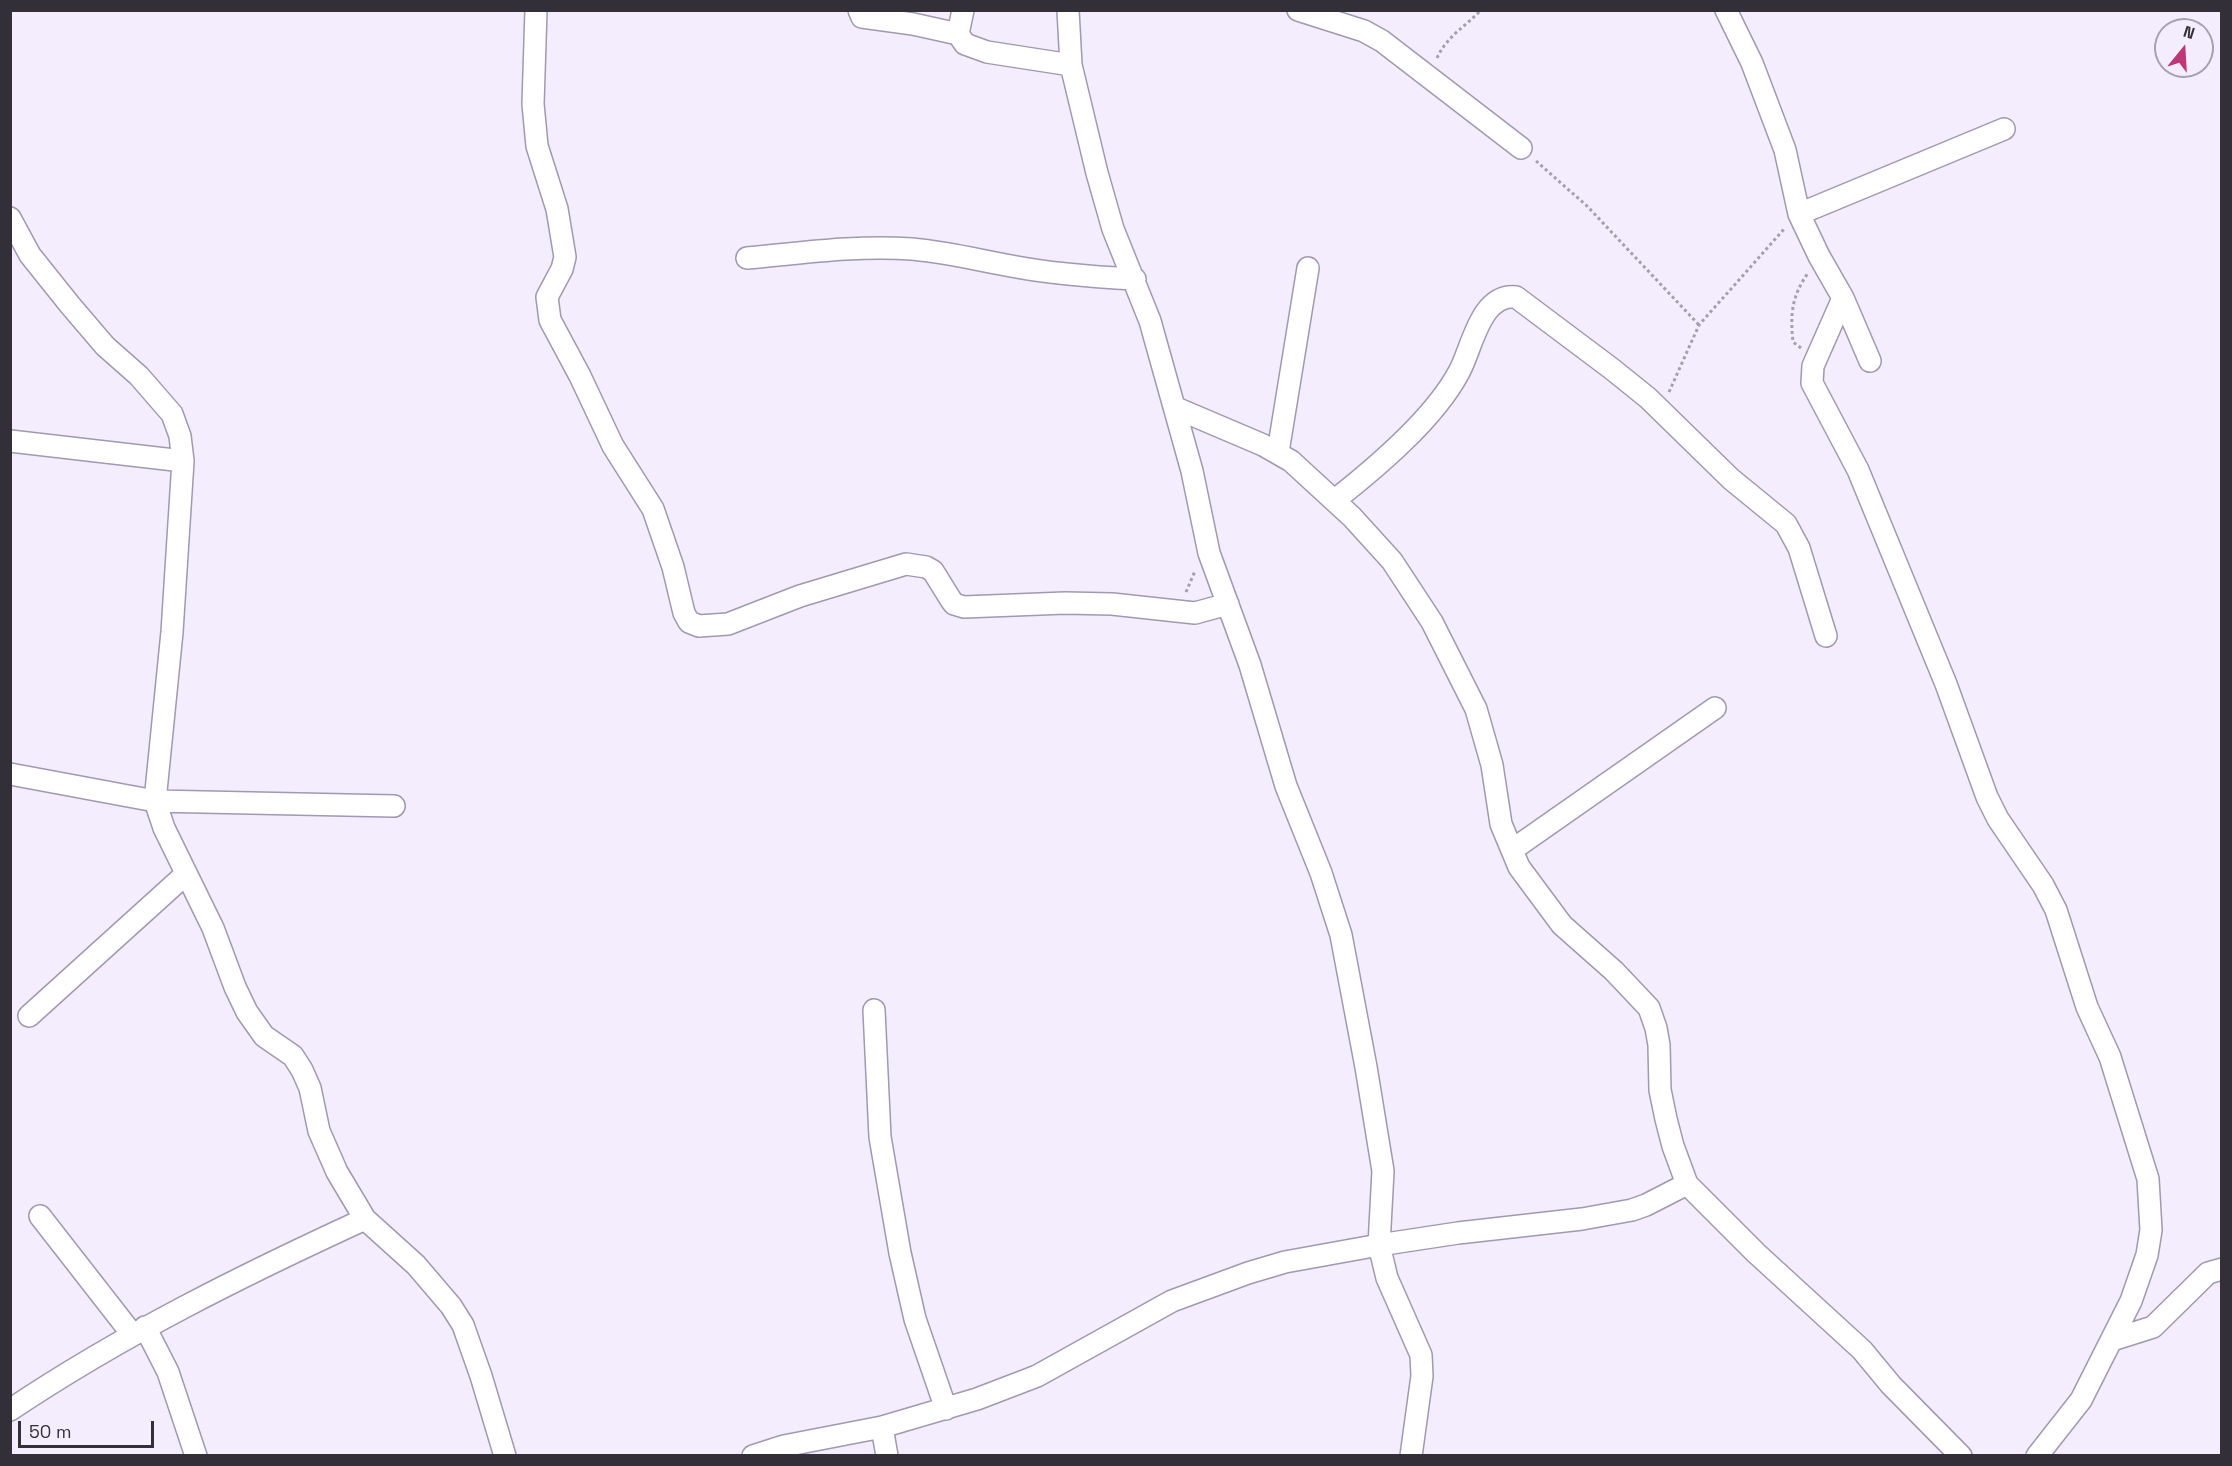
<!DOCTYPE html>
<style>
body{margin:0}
#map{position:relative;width:2232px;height:1466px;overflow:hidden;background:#f3edfd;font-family:"Space Grotesk",sans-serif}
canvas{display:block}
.frame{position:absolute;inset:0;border:12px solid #322f39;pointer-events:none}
.north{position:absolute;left:2154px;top:18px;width:60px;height:60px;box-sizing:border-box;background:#f3edfd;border:2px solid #a6a1af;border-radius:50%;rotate:18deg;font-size:16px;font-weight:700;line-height:24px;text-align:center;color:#322f39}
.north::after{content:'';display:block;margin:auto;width:21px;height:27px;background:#be3777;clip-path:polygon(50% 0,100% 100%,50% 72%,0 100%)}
.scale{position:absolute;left:18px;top:1421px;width:136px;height:27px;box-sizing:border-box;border:3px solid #322f39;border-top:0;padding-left:8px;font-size:18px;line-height:21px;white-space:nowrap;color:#322f39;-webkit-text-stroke:4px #f3edfd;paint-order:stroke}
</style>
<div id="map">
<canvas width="2232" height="1466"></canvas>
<div class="frame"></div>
<div class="north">N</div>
<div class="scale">50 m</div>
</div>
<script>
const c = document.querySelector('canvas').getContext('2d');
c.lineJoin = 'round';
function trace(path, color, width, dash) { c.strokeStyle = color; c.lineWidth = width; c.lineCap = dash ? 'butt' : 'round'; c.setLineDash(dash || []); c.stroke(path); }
const minor = new Path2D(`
 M536,10L533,104L537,146L557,209L565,257L562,269L547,297L550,320L580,376L613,446L653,509L673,567L684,613L689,622L699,626L728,624L800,596L906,564L926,567L933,571L951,600L954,604L964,607L1065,603L1112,604L1195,613L1228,604
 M859,10L862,17L913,24L958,34L965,44L987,52L1071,65
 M1068,10L1071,65L1097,173L1113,229L1150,321L1192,471L1209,553L1250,665L1286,786L1321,873L1341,935L1366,1067L1383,1171L1379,1245L1387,1278L1421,1355L1422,1376L1411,1456
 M1298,10L1364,31L1382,41L1521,148
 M1726,10L1752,63L1785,150L1799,214
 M958,34L963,10
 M10,218L30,255L70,305L105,346L139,376L172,414L180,436L183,461L172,632L155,801L164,828L213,928L235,987L247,1012L264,1036L293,1056L302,1070L310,1088L319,1131L337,1172L365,1219L416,1265L451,1306L463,1325L481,1376L505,1456
 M747,258C802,253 856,245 912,249C946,252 978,260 1011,266C1052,274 1093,277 1135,279
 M1843,298L1813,366L1812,383L1858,470L1946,684L1987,797L1998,819L2043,885L2056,910L2087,1007L2110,1057L2148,1179L2151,1230L2147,1255L2131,1301L2081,1400L2037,1456
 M1870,361L1843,298L1819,256L1799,214L2004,129
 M1176,408L1263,445L1291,461L1352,517L1392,561L1432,622L1476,709L1492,765L1501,824L1519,867L1562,925L1614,971L1649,1008L1656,1028L1659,1045L1660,1090L1666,1119L1673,1146L1687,1184L1756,1253L1862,1350L1891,1385L1961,1456
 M10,441L183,461
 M1278,452L1308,268
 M1335,500C1377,467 1434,419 1459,372C1472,349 1480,293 1516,297L1612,369L1648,398L1731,479L1786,524L1799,548L1826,636
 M10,774L155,801L394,806
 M1512,850L1715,708
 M874,1010L880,1137L900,1253L915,1319L946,1409
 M29,1016L186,874
 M40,1216L132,1334
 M145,1327L168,1372L196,1456
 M2112,1340L2153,1327L2208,1273L2222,1269
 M10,1410C122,1335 243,1275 365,1219
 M882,1427L887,1456
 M753,1456L784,1446L882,1427L977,1399L1037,1376L1172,1301L1248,1273L1285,1262L1379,1245L1458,1233L1582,1219L1632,1210L1646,1205L1687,1184`);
trace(minor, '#a198b1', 24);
trace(new Path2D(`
 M1437,58C1447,36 1465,27 1481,10
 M1536,161L1587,206L1699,325
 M1801,348L1793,342C1790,313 1792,296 1808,273
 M1669,392L1699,325L1785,228
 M1186,592L1195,571`), '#a49fad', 3, [3, 3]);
trace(minor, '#fff', 21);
</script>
